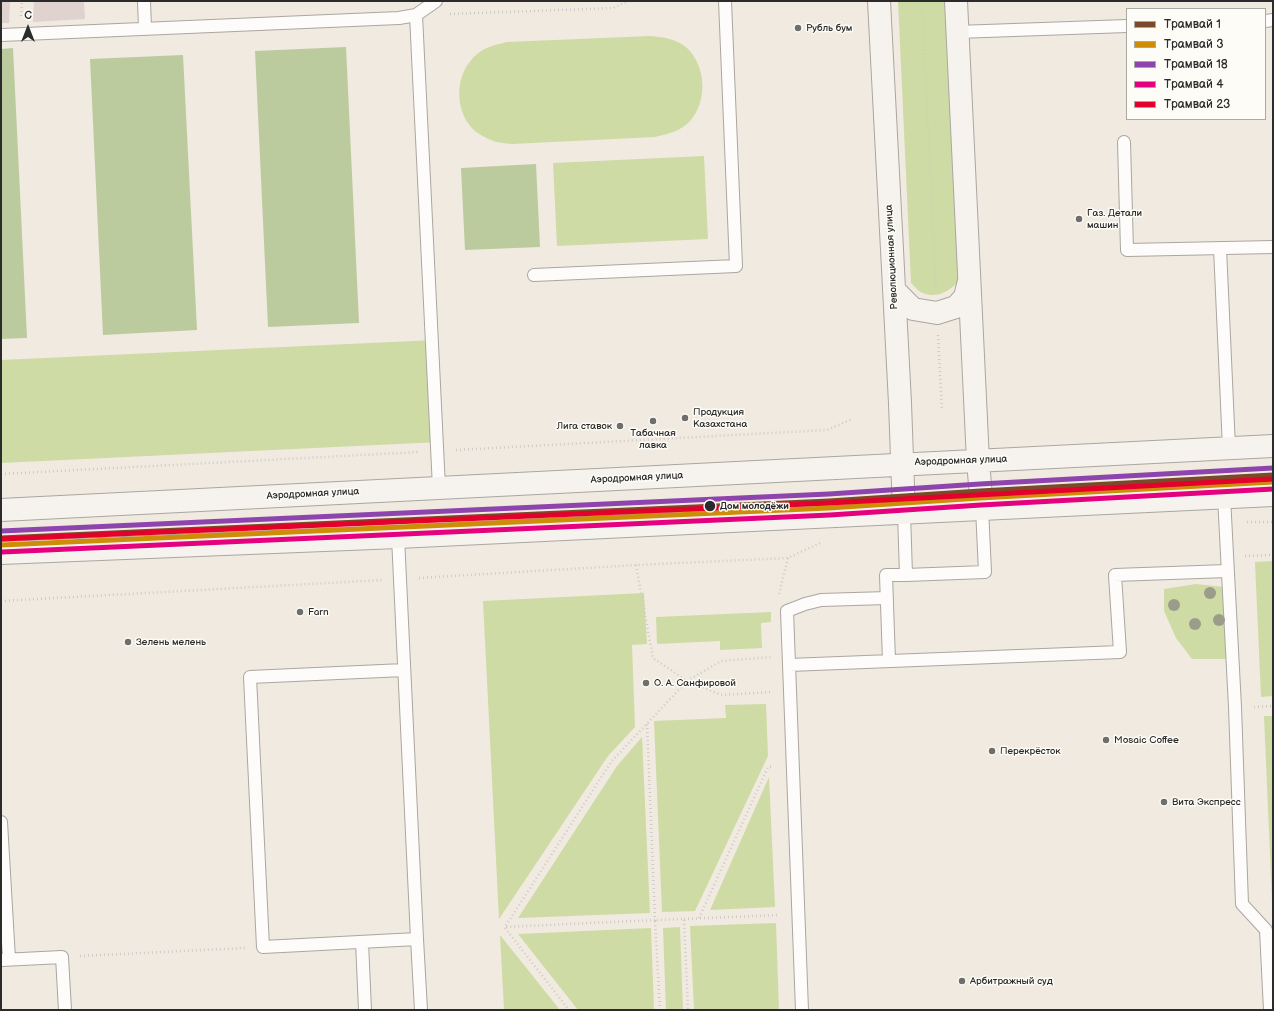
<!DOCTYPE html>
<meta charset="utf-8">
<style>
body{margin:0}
#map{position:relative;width:1274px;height:1011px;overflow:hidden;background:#f1eae0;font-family:"Balsamiq Sans",sans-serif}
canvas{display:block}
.frame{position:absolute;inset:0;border:2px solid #2b2b2b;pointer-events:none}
.legend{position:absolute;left:1126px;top:8px;width:140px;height:112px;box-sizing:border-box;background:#fdfcf7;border:1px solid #a9a8a5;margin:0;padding:5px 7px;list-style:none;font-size:12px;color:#2b2b2b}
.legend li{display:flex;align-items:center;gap:8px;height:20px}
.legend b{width:20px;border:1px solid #a9a8a5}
.north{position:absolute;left:8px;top:8px;width:40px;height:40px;-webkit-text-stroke:3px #fdfcf7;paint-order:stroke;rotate:0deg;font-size:11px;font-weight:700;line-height:16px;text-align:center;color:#2b2b2b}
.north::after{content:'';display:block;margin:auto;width:14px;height:18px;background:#2b2b2b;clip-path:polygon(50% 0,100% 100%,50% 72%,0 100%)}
</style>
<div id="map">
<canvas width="1274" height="1011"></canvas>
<div class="frame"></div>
<ul class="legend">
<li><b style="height:5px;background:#7a4b2a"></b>Трамвай 1</li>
<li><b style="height:5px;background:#ce8d09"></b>Трамвай 3</li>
<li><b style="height:5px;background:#8e44ad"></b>Трамвай 18</li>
<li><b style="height:5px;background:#e5007d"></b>Трамвай 4</li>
<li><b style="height:5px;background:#e4002b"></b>Трамвай 23</li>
</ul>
<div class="north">С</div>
</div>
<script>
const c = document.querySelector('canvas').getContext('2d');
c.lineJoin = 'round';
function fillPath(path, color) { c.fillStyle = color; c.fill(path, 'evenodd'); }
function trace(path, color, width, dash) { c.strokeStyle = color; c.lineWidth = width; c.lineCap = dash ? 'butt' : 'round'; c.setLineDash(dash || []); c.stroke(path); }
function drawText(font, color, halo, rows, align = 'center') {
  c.font = font + ' "Balsamiq Sans",sans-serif'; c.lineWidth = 3; c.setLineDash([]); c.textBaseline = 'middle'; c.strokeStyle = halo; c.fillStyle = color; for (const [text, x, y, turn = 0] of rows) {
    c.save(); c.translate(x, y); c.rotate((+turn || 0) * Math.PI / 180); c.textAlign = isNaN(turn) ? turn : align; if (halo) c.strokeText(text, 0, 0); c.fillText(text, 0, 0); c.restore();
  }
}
fillPath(new Path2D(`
 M1,1H10L9,23H1Z
 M34,1H84L85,19L33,22Z`), '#e0d2ce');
fillPath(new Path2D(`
 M898,1H945L959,281C949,291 938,299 923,293C919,292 914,286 911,283Z
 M650,36C663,37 677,39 687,48C706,66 708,101 690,121C681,131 668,134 655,137L512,144C505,143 497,143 491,140C486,138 479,134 475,131C455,113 454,79 472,59C481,48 494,45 507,42Z
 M704,156L708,239L557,246L553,163Z
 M435,340L440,442L1,463V360Z
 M1273,561V696L1261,697L1255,562Z
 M1196,584L1224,587L1233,659H1192L1176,638L1164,611V589Z
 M644,593L647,644L632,645L635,727L608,756L499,919L483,601Z
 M771,612V622L761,623L762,648L720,650V641L657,644L656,617Z
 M766,704L768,756L695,911L662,912L654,721L726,718L725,705Z
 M1264,716H1273V901H1272Z
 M642,737L650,913L518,918L617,766Z
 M769,777L775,907L710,910Z
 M776,923L779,1010H694L690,926Z
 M680,927L683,1010H666L663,928Z
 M651,928L654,1010H578L518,934Z
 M500,935L560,1010H504Z`), '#cfdba5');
fillPath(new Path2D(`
 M346,47L359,323L268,327L255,51Z
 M13,48L27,338L1,339V49Z
 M183,55L197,330L103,335L90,59Z
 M536,164L540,247L465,250L461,168Z`), '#bbcb9d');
const lane = new Path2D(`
 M144,1L145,28
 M436,1L416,15L439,488
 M1265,21L1273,20
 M957,32L1127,26
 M1,35L399,18L416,15
 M1124,142L1127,250L1273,247
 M1220,248L1229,448
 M534,275L736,266L725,1
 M1224,497L1235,707L1242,904L1266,930L1270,1010
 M904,513L906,575L985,572L982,508
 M398,537L417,939L263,947L250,677L404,670
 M889,661L886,575H906
 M789,665L1120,652L1115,575L1227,571
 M1,822L9,959
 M417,939L421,1010
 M362,942L365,1010
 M2,960L62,957L65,1010
 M802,1010L787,611L805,604L821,600L887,598`);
const secondary = new Path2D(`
 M879,1L900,403L904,513
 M956,1L978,461L982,508
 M894,290L913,309L937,313L956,307L965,297L969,281
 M1,510L1273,446
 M1,553L398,537L1273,495`);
trace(lane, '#aaa6a0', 14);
trace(secondary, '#aaa6a0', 24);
trace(new Path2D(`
 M922,1L936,288
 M450,14L613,8L628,1
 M21,16L22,1
 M938,335L942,411
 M456,450L827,430L852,419
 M1,474L419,452
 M1247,522H1273
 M1245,556L1273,555
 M636,565L653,658L687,681L611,762L505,927L655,920L647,723
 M419,578L636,565L788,558L822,542
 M779,594L788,558
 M1,601L382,580
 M687,681L721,661L771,657
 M688,681L721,695L772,692
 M1254,707L1273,706
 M699,918L768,767L774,766
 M684,919L779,915
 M505,928L569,1010
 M80,956L245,948
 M660,1010L655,920L684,919L688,1010`), '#cccbc8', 2.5, [1, 3]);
trace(lane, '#fdfcfa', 12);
trace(secondary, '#f6f3ef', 22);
trace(new Path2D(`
 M1,538L829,501L980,491L1273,475`), '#7a4b2a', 5);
trace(new Path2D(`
 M1,545L829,508L980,498L1273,482`), '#ce8d09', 5);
trace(new Path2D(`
 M1,531L829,494L980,484L1273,468`), '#8e44ad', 5);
trace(new Path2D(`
 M2,552L830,515L981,505L1273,489`), '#e5007d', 5);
trace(new Path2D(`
 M2,539L829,503L1273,479`), '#e4002b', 5);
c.fillStyle = '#9b9c89';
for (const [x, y] of [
 [1210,593],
 [1174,605],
 [1219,620],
 [1195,624]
]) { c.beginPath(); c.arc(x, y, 6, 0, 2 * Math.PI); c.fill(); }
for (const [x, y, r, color] of [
 [798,28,4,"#706e6a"],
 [1079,219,4,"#706e6a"],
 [685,418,4,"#706e6a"],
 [653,421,4,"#706e6a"],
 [620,426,4,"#706e6a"],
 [710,506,6,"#2b2b2b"],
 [300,612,4,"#706e6a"],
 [128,642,4,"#706e6a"],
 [646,683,4,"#706e6a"],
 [1106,740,4,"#706e6a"],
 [992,751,4,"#706e6a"],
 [1164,802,4,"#706e6a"],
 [962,981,4,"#706e6a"]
]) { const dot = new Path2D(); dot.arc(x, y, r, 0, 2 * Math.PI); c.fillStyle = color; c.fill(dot); trace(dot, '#fdfcf7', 1.5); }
drawText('10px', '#2b2b2b', '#fdfcf7', [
 ["Рубль бум",806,28],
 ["Газ. Детали",1087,213],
 ["машин",1087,225],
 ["Продукция",693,412],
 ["Казахстана",693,424],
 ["Лига ставок",612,426,"right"],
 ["Табачная",653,433,"center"],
 ["лавка",653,445,"center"],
 ["Farn",308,612],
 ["Зелень мелень",136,642],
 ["О. А. Санфировой",654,683],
 ["Mosaic Coffee",1114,740],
 ["Перекрёсток",1000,751],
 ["Вита Экспресс",1172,802],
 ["Арбитражный суд",970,981]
], 'left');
drawText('10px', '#2b2b2b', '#fdfcf7', [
 ["Революционная улица",892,257,-93],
 ["Аэродромная улица",961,461,-2],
 ["Аэродромная улица",637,478,-3],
 ["Аэродромная улица",313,494,-3]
]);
drawText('bold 10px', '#2b2b2b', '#fdfcf7', [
 ["Дом молодёжи",720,506]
], 'left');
</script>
